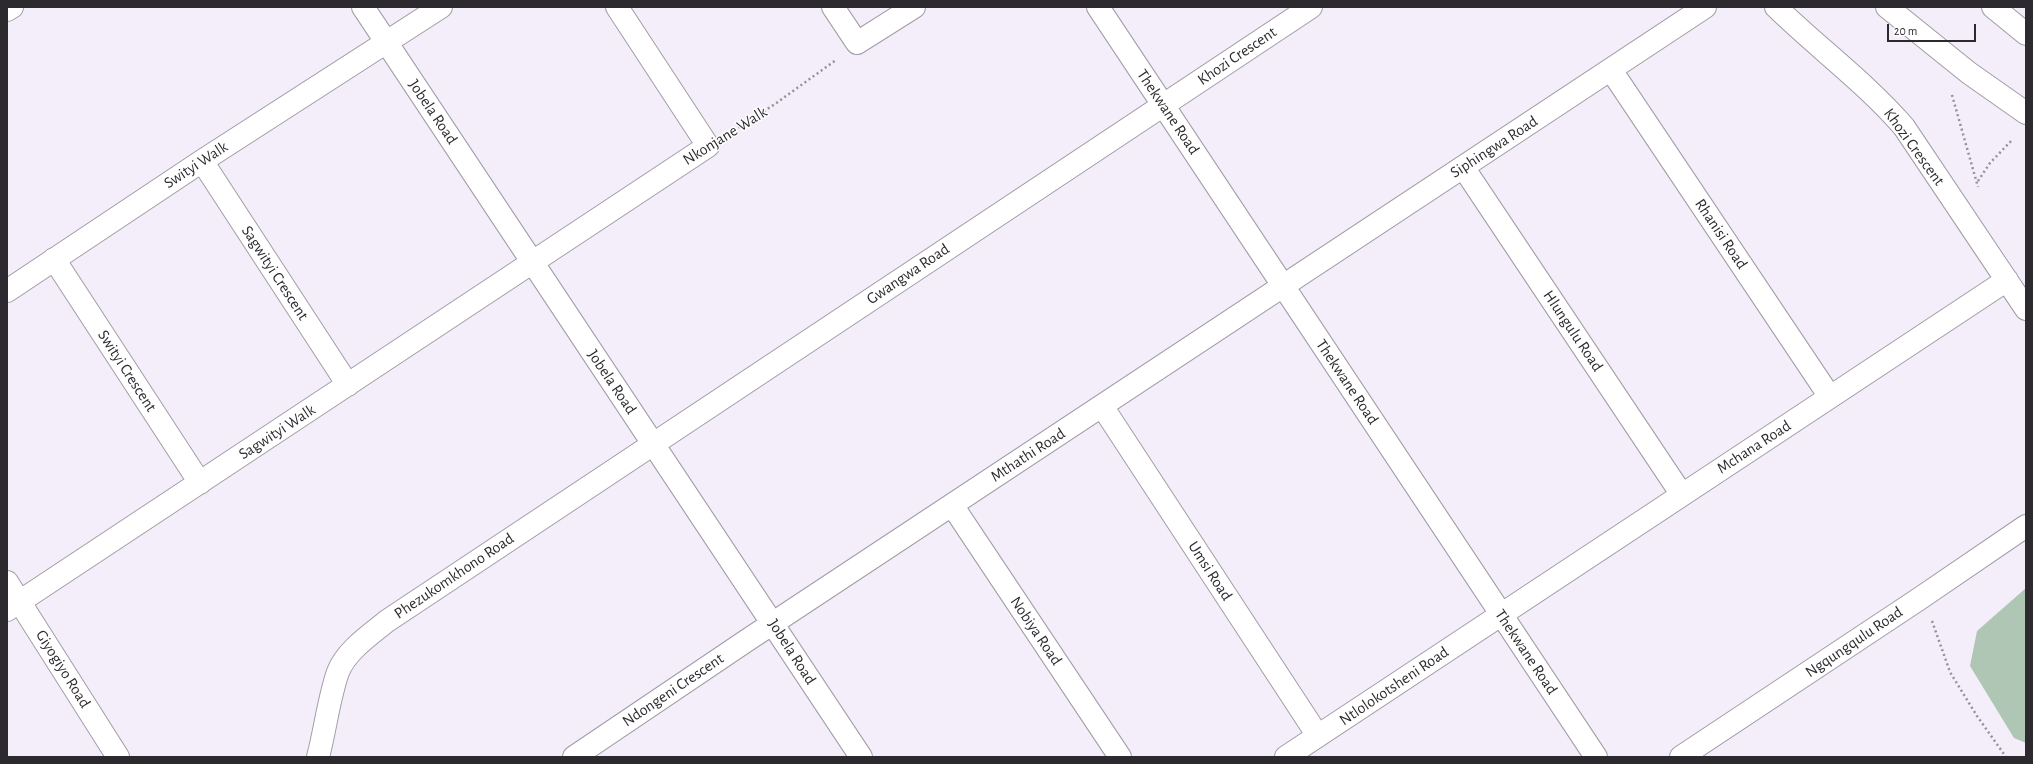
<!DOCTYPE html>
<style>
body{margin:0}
#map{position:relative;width:2033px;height:764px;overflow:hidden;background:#f3eef9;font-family:"Alegreya Sans",sans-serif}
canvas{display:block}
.frame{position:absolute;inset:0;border:8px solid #2c2a2e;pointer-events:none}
.scale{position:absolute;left:1887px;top:24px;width:89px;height:18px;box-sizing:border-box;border:2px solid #2c2a2e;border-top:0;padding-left:5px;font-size:12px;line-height:14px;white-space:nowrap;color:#2c2a2e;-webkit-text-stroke:3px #fefefe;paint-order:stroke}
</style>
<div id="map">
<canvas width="2033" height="764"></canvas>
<div class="frame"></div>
<div class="scale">20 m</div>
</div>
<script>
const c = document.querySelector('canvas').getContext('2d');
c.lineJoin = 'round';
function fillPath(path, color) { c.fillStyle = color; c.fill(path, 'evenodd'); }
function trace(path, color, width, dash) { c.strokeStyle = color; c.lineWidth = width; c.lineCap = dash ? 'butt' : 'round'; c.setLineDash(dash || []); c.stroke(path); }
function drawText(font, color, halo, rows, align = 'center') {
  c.font = font + ' "Alegreya Sans",sans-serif'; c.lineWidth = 3; c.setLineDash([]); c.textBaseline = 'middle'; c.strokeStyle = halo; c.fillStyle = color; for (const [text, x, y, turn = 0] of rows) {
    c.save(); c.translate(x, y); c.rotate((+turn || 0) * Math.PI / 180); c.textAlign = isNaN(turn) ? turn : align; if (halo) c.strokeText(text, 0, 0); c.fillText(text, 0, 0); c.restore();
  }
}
fillPath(new Path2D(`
 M2026,588V743L2014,738L1970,666L1977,631Z`), '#b0c6b4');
const minor = new Path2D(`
 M363,7L861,757
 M833,7L857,43L914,7
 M1098,7L1596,757
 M1776,7C1818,48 1866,83 1904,127L2026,309
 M1993,7L2026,34
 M7,10L12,7
 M1611,70L1830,397
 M202,161L348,385
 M1463,167L1682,495
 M54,259L200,483
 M7,291L202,161L441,7
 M1102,406L1318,736
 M952,505L1120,757
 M7,582L118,757
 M7,610L708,146L617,7
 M318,757C325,731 329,697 338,672C346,651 370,635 387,621L1311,7
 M574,757L746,641L1705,7
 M1286,757L2007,280
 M1681,757L1919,599L2026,526`);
const tertiary = new Path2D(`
 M1887,7L1969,73L2026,113`);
trace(minor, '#a19ca6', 24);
trace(tertiary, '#a19ca6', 24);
trace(new Path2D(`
 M1952,95L1978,187
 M730,133L775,104L836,60
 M1978,181L1990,163L2013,139
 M1932,621L1950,672L1977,716L2006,757`), '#949198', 2.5, [2, 3]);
trace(minor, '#fff', 22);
trace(tertiary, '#fff', 22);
drawText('16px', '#2c2a2e', '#fefefe', [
 ["Khozi Crescent",1237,56,-34],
 ["Jobela Road",433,112,56],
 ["Thekwane Road",1168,112,56],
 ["Nkonjane Walk",725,136,-32],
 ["Siphingwa Road",1494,147,-33],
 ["Khozi Crescent",1914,147,54],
 ["Swityi Walk",196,165,-33],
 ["Rhanisi Road",1721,234,56],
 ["Sagwityi Crescent",275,273,57],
 ["Gwangwa Road",908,274,-34],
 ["Hlungulu Road",1573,331,56],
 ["Swityi Crescent",127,371,57],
 ["Jobela Road",612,382,56],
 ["Thekwane Road",1347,382,56],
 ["Sagwityi Walk",277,432,-33],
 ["Mchana Road",1754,447,-33],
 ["Mthathi Road",1028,455,-33],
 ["Umsi Road",1210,571,57],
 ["Phezukomkhono Road",454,576,-34],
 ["Nobiya Road",1036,631,56],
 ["Ngqungqulu Road",1854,642,-34],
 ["Jobela Road",792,652,57],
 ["Thekwane Road",1526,652,56],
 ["Giyogiyo Road",63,669,58],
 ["Ntlolokotsheni Road",1394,686,-34],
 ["Ndongeni Crescent",673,690,-34]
]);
</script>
